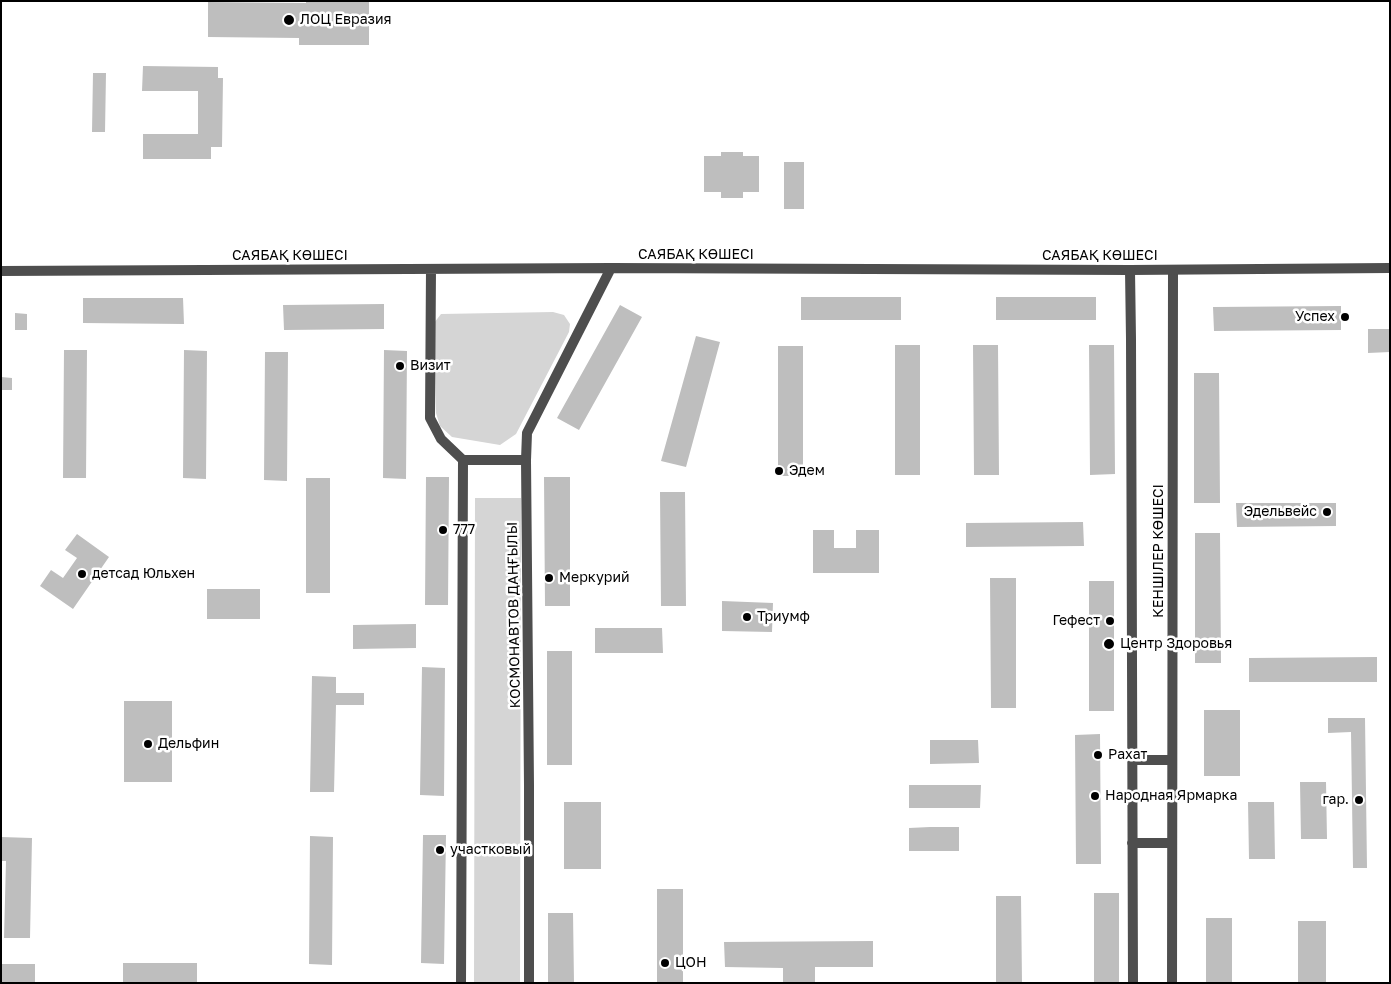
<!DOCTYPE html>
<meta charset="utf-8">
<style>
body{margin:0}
#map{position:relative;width:1391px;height:984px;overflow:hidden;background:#fff;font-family:"Golos Text",sans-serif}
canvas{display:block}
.frame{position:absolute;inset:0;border:2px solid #000;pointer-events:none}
</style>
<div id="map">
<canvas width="1391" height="984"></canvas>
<div class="frame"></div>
</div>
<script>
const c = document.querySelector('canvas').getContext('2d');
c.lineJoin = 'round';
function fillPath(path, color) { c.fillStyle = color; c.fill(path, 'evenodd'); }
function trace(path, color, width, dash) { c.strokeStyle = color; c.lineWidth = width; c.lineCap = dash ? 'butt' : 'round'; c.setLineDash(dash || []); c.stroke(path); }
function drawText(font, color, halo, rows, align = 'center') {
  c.font = font + ' "Golos Text",sans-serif'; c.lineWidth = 5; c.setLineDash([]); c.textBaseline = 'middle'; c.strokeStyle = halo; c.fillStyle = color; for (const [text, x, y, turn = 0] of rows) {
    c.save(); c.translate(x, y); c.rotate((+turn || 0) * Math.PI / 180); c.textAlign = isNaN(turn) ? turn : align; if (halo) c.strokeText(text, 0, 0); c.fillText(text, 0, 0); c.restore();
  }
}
fillPath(new Path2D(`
 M553,312L564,315L570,324L569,332L516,434L500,445L452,437L440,426L436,413L434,323L441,314Z
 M475,498H521L520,983H474Z`), '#d5d5d5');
fillPath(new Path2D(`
 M306,1H369V45H299V38L208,37V2L306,3Z
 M143,66L218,67V78H223L222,147H211V159H143V134H198V91H142Z
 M93,73H106L105,132H92Z
 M721,152H743V156H759V192H743V198H721V192H704V156H721Z
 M784,162H804V209H784Z
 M801,297H901V320H801Z
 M996,297H1096V320H996Z
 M83,298H183L184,324L83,323Z
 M384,304V329L284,330L283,305Z
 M620,305L642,317L579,430L557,418Z
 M1341,306V330L1214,331L1213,307Z
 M15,313L27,314V330H15Z
 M1368,329H1390V352L1368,353Z
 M696,336L720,342L686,467L661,461Z
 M895,345H920V475H895Z
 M973,345H998L999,475H974Z
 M1089,345H1114L1115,474L1090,475Z
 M778,346H803V476H778Z
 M64,350H87L86,478H63Z
 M184,350L207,351L206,479L183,478Z
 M384,350L407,351L406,479L383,478Z
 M265,352H288L287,481L264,480Z
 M1194,373H1219L1220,503H1194Z
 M1,377L12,378V390H1Z
 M426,477H449L448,605H425Z
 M544,477H570V606H545Z
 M306,478H330V593H306Z
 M660,492H685L686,606H661Z
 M1236,503H1336V526L1237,527Z
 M1083,522L1084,546L966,547V523Z
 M813,530H834V548H856V530H879V573H813Z
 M1195,533H1220L1221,663H1195Z
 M77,534L109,557L73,609L40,586L51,570L63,578L77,558L65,550Z
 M990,578H1016V708H991Z
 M1089,581H1114V711H1089Z
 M207,589H260V619H207Z
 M722,601L773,603L772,632L722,631Z
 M416,624V648L353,649V625Z
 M595,628H662L663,653H595Z
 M547,651H572V765H547Z
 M1377,657V682H1249V658Z
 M422,667L445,668L444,796L420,795Z
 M312,676L336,677V693H364V705H336L334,792H310Z
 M124,701H172V782H124Z
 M1204,710H1240V776H1204Z
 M1328,718H1365L1367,868H1353L1351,732L1328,733Z
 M1100,734L1101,864H1076L1075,735Z
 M930,740H978L979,763L930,764Z
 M1300,782H1326L1327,839H1301Z
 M909,785H981L980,808H909Z
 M564,802H601V869H564Z
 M1248,802H1274L1275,859H1249Z
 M930,827H959V851H909V828Z
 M423,835H446L444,964L421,963Z
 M310,836L333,837L332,965L309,964Z
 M1,837L32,838L30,938H4L6,861H1Z
 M657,889H683V983H657Z
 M1094,893H1119V983H1094Z
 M996,896H1021L1022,983H996Z
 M548,913H573L574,983H548Z
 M1206,918H1232V983H1206Z
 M1298,921H1326V983H1298Z
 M873,941V967H815V983H783V968L725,967L724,942Z
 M123,963H197V983H123Z
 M1,964H35V983H1Z`), '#bebebe');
trace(new Path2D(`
 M1130,270L1131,339L1133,983
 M1132,760H1172
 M1132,843H1172
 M1172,983L1173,270`), '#4e4e4e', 10);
trace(new Path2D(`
 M431,269L430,418L441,439L463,460L461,983
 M1,271L611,268L1130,270L1390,268
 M463,460H526
 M529,983V785L526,460L527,433L611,268`), '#4e4e4e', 10);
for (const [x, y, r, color] of [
 [289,20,6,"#000"],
 [1345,317,5,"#000"],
 [400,366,5,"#000"],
 [779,471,5,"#000"],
 [1327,512,5,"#000"],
 [443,530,5,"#000"],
 [82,574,5,"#000"],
 [549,578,5,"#000"],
 [747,617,5,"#000"],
 [1110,621,5,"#000"],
 [1109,644,6,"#000"],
 [148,744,5,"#000"],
 [1098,755,5,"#000"],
 [1095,796,5,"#000"],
 [1359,800,5,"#000"],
 [440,850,5,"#000"],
 [665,963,5,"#000"]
]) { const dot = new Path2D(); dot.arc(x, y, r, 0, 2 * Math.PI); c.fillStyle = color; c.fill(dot); trace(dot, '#fff', 2); }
drawText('14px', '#000', '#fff', [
 ["ЛОЦ Евразия",300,20],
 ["Успех",1335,317,"right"],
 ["Визит",410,366],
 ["Эдем",789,471],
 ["Эдельвейс",1317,512,"right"],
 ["777",453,530],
 ["детсад Юльхен",92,574],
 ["Меркурий",559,578],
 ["Триумф",757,617],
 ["Гефест",1100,621,"right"],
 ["Центр Здоровья",1120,644],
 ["Дельфин",158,744],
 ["Рахат",1108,755],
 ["Народная Ярмарка",1105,796],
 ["гар.",1349,800,"right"],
 ["участковый",450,850],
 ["ЦОН",675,963]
], 'left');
drawText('14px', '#000', '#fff', [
 ["САЯБАҚ КӨШЕСІ",696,255],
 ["САЯБАҚ КӨШЕСІ",290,256],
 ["САЯБАҚ КӨШЕСІ",1100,256],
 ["КЕНШІЛЕР КӨШЕСІ",1159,551,-90],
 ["КОСМОНАВТОВ ДАҢҒЫЛЫ",514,615,-91]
]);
</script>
